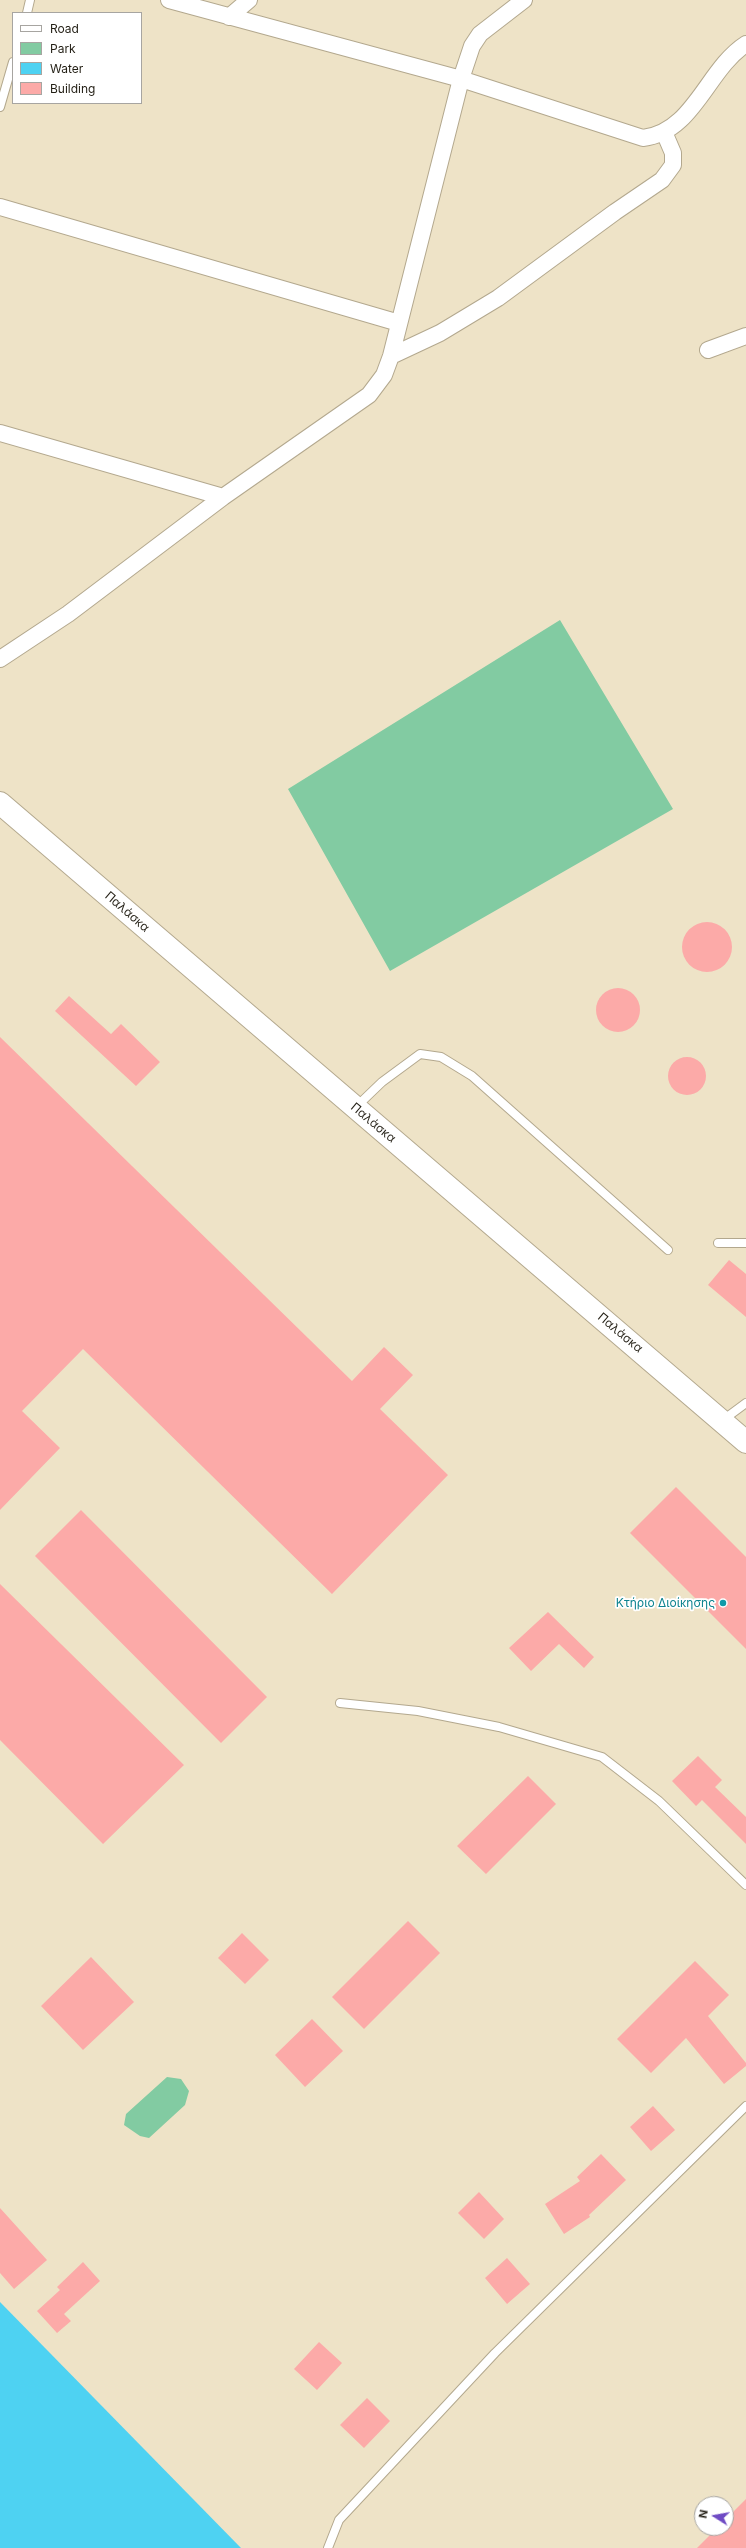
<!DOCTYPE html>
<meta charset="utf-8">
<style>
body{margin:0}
#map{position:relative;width:746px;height:2548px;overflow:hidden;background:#eee3c7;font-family:Inter,sans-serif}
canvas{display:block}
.legend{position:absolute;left:12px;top:12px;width:130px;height:92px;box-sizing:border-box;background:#fff;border:1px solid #a7a5a1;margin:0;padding:5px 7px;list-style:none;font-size:12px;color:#231f15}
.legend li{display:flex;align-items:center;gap:8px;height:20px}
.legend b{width:20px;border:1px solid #a7a5a1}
.north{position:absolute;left:694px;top:2496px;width:40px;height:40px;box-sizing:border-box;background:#fff;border:1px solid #a7a5a1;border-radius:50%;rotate:281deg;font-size:11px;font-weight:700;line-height:16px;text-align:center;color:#231f15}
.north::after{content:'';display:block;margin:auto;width:14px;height:18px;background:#6f4bc4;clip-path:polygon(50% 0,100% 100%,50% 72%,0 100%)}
</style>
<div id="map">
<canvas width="746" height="2548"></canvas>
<ul class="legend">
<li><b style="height:5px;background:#fff"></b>Road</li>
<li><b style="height:11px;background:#82cba2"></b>Park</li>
<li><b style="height:11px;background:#4ed2f2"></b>Water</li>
<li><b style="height:11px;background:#fcaaa8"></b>Building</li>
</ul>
<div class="north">N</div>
</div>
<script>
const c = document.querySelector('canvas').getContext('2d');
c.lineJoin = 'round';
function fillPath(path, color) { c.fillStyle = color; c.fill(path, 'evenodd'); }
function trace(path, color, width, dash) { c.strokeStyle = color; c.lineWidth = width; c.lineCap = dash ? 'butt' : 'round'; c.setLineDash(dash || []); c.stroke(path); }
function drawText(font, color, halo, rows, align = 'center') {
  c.font = font + ' Inter,sans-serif'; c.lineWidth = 3.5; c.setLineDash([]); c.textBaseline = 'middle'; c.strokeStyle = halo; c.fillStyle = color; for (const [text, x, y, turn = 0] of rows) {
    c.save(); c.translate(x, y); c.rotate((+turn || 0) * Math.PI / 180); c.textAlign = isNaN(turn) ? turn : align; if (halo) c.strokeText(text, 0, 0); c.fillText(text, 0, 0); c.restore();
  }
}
fillPath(new Path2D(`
 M560,620L673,809L390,971L288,789Z
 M167,2077L181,2079L189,2091L185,2105L149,2138L140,2136L124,2125L126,2114Z`), '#82cba2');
fillPath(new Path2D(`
 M0,2302L241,2548H0Z`), '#4ed2f2');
fillPath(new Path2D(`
 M682 947a25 25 0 1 1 50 0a25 25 0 1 1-50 0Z
 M596 1010a22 22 0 1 1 44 0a22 22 0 1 1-44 0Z
 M69,996L111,1034L121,1024L160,1062L136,1086L55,1011Z
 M0,1037L352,1381L384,1347L413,1375L380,1409L448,1475L332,1594L83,1349L22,1411L60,1448L0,1510Z
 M668 1076a19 19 0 1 1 38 0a19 19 0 1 1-38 0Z
 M729,1260L746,1274V1317L708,1285Z
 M676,1487L746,1557V1649L630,1533Z
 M81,1510L267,1697L221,1743L35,1556Z
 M0,1584L184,1765L103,1844L0,1740Z
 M548,1612L594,1657L584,1668L559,1644L531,1671L509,1648Z
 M698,1756L722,1780L715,1787L746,1817V1844L702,1800L696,1806L672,1781Z
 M528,1776L556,1804L486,1874L457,1846Z
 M408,1921L440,1953L364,2029L332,1997Z
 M242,1933L269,1960L245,1984L218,1958Z
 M91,1957L134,2002L83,2050L41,2006Z
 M695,1961L729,1995L708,2016L746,2063V2066L724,2084L686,2038L651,2073L617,2039Z
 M312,2019L343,2051L305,2087L275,2055Z
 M653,2106L675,2130L651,2151L630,2127Z
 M601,2154L626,2180L589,2215L590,2217L564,2234L545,2204L580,2181L577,2177Z
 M479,2192L504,2219L484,2239L458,2213Z
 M0,2208L47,2260L14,2289L0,2273Z
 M507,2258L530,2284L507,2304L485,2278Z
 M83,2262L100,2281L64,2314L71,2321L57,2333L37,2311L60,2290L57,2287Z
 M319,2342L342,2363L317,2390L294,2369Z
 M367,2398L390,2421L364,2448L340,2425Z
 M746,2499V2548H697L717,2528H726V2519Z`), '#fcaaa8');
const lane = new Path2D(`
 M27,13L30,0
 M0,107L13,62
 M357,1106L382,1082L420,1054L441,1057L472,1076L668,1250
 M718,1243H746
 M723,1420L746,1403
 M340,1703L418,1711L499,1727L602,1757L659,1801L746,1885
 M328,2548L339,2520L495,2353L746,2106`);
const street = new Path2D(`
 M169,0L461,79L643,138C694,132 707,69 746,44
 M229,17L249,0
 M0,207L399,323
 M708,350L746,336
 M391,356L440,333L498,298L615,212L662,180L673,165V153L664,132
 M0,433L223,497
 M0,659L68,614L223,497L369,395L384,375L391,356L461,79L472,46L480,34L524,0`);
const secondary = new Path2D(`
 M0,803L746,1442`);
trace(lane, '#b3a88e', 10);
trace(street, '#b3a88e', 18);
trace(secondary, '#b3a88e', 24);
trace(lane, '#fff', 8);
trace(street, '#fff', 16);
trace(secondary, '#fff', 22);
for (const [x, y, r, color] of [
 [723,1603,4,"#0f9aa8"]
]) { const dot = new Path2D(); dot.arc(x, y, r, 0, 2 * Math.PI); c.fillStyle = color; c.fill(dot); trace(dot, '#fff', 1.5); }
drawText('12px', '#231f15', '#fff', [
 ["Παλάσκα",127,912,41],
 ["Παλάσκα",373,1123,40],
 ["Παλάσκα",620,1333,40]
]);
drawText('12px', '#0d838f', '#fff', [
 ["Κτήριο Διοίκησης",715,1603]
], 'right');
</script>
